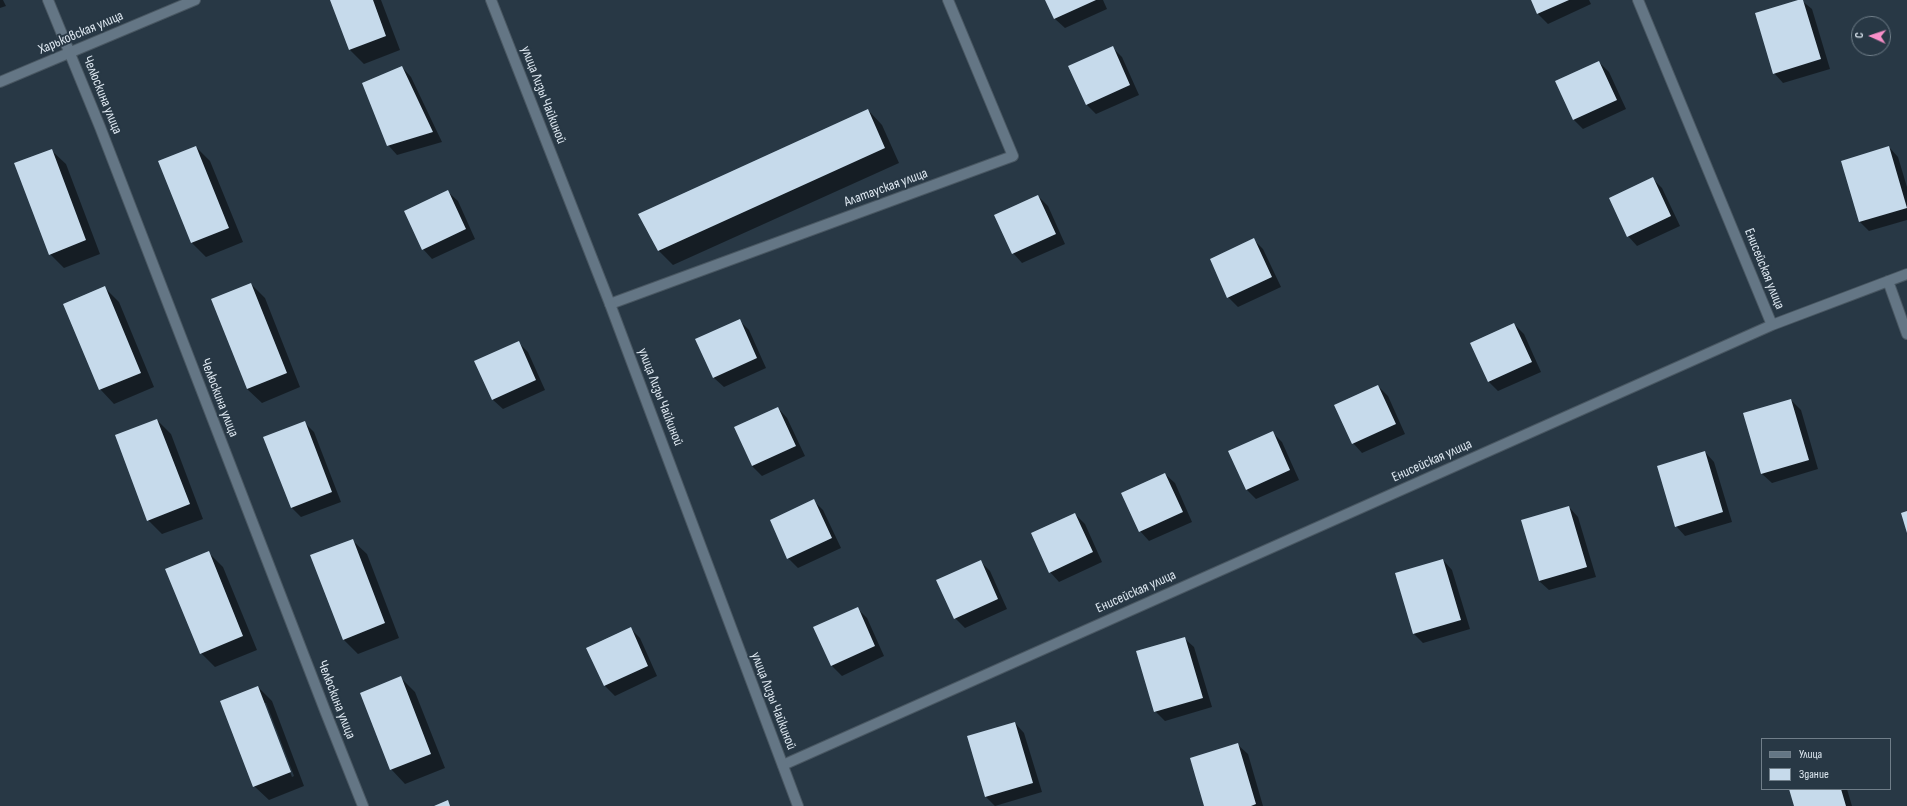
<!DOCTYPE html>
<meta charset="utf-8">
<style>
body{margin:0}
#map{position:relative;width:1907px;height:806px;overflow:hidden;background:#283845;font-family:"Sofia Sans Condensed",sans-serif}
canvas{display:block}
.legend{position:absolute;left:1761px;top:738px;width:130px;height:52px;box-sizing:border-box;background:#283845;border:1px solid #707e89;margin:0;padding:5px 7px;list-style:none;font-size:12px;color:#dde7f0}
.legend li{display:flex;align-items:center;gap:8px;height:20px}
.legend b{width:20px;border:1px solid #707e89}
.north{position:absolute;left:1851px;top:16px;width:40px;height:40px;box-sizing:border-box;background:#283845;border:1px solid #707e89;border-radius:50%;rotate:273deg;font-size:11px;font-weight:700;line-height:16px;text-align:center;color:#dde7f0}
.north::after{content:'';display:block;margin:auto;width:14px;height:18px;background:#f98fc9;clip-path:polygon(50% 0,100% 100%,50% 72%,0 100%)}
</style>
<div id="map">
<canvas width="1907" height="806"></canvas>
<ul class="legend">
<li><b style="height:5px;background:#647685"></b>Улица</li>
<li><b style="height:11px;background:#c6daeb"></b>Здание</li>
</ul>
<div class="north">С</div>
</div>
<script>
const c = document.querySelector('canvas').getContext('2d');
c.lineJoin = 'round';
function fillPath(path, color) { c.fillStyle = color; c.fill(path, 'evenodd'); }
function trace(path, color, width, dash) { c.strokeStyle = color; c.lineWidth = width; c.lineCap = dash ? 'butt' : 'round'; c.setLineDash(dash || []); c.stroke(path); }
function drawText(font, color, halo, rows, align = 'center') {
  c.font = font + ' "Sofia Sans Condensed",sans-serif'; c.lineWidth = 4; c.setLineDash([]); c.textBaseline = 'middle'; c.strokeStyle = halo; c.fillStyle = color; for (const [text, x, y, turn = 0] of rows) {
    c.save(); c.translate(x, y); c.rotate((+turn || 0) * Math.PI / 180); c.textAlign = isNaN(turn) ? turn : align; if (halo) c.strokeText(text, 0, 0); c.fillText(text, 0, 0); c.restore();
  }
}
fillPath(new Path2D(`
 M0,0H3L6,6L0,8Z
 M331,0H381L400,50L364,64L350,50Z
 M1046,0H1103L1107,9L1065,28L1055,19Z
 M1532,0H1589L1591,4L1548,24L1538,14Z
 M1801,0L1812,9L1830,69L1783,83L1774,73Z
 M1112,47L1122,57L1139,95L1096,114L1087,105Z
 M1599,62L1609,72L1626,109L1583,129L1573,119Z
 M402,67L411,77L442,142L397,155L388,145Z
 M868,110L882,125L899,163L673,265L658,250Z
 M196,147L210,161L243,242L206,257L192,243L160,161Z
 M1889,147L1898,157L1907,187V220L1869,231L1859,221Z
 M51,150L66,164L100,254L64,268L50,254Z
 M1653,179L1662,188L1680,226L1637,246L1628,236Z
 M448,192L458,201L475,239L432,259L423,249Z
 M1038,196L1048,206L1065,244L1022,263L1013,253Z
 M1254,240L1263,249L1281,287L1238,307L1228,297Z
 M251,284L265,298L300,387L262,403L247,389Z
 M105,288L119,302L154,387L114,404L100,389Z
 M739,320L749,330L766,368L724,387L714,378L697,340Z
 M1514,324L1524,334L1541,372L1498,391L1489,382L1471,344Z
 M518,342L528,352L545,390L503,409L493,400Z
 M1378,386L1388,396L1405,434L1362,453L1353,443Z
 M1791,400L1801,410L1818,469L1772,483L1762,474L1744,414Z
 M778,408L787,418L805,456L762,476L752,466L735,428Z
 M157,420L171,434L203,519L162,534L148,520Z
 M304,422L314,432L341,502L301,517L291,507Z
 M1272,432L1282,442L1299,480L1256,499L1247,490Z
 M1705,452L1714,462L1732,522L1685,536L1676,526Z
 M1165,474L1175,483L1192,522L1149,541L1140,531Z
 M814,501L823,510L841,548L798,568L788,558Z
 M1569,507L1578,517L1596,577L1549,590L1539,581Z
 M1075,514L1085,524L1102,562L1059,582L1050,572Z
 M352,540L367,554L399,638L358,654L343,639Z
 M209,553L223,567L257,650L215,667L201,653Z
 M1443,560L1452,570L1470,629L1423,643L1413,633Z
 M980,561L990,571L1007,609L965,628L955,618Z
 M857,608L867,618L884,656L842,676L832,666L815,628Z
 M631,629L640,638L657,676L615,696L605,686L588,648Z
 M1184,638L1194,647L1212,707L1165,721L1155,711Z
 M401,678L415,692L445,768L405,784L391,769Z
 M258,687L272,701L304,786L269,800L254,786ZM264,703H266L294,776L292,777Z
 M1015,723L1024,733L1042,792L995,806L986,797Z
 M1238,745L1248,754L1263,806H1205Z
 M1790,789H1847L1852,806H1795Z`), '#0007');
fillPath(new Path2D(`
 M330,0H373L386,36L349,50Z
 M1045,0H1096L1054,19Z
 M1531,0H1569L1537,14Z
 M1798,0H1803L1821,59L1773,74L1755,13Z
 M1113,46L1130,85L1086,105L1068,66Z
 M1599,61L1617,100L1573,120L1555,81Z
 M402,66L433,132L387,146L362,83Z
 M868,109L885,148L658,251L638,214Z
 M196,146L229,228L191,243L158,161Z
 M1889,146L1907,208L1859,222L1841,161Z
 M52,149L86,240L49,255L14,163Z
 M1653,177L1671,216L1627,237L1609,198Z
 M448,190L466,229L422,250L404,211Z
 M1038,195L1056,234L1012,254L994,215Z
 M1254,238L1272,277L1227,298L1210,259Z
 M251,283L287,373L247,389L211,299Z
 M105,286L141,373L99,390L63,304Z
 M740,319L757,358L713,378L695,339Z
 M1514,323L1532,362L1488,382L1470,343Z
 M519,341L536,380L492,400L474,361Z
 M1378,385L1396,424L1352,444L1334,405Z
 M1791,399L1809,460L1761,474L1743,413Z
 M778,407L796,446L752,466L734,427Z
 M157,419L190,504L147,521L115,435Z
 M305,421L332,492L291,508L263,437Z
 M1273,431L1290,470L1246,490L1228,451Z
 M1705,451L1723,512L1675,527L1657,466Z
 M1165,473L1183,512L1139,532L1121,493Z
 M814,499L832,538L787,559L770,520Z
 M1569,506L1587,567L1539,581L1521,520Z
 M1907,511V533L1901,513Z
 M1075,513L1093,552L1049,573L1031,533Z
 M353,539L385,623L343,640L310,555Z
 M209,551L243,636L200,654L165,569Z
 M1443,559L1461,620L1413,634L1395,573Z
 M981,560L998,599L954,619L936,580Z
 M858,607L875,646L831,666L813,627Z
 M631,627L648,666L604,686L586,648Z
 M1185,637L1203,698L1154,712L1136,651Z
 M401,676L431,754L390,770L360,693Z
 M258,686L291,772L253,787L220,701Z
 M1015,722L1033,783L985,797L967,736Z
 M1238,743L1256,804L1251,806H1204L1190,758Z
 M1789,789H1841L1846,806H1794Z
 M448,800L450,806H434Z`), '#c6daeb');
const minor = new Path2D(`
 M48,0L100,127L326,713L363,806
 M1638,0L1772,325
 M0,82L195,0
 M1888,281L1907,334
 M610,304L1013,156L948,0
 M783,765L1772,325L1907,274`);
const tertiary = new Path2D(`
 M491,0L610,304L798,806`);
trace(minor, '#495762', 12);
trace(tertiary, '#495762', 12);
trace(minor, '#647685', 10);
trace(tertiary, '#647685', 10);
drawText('14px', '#dde7f0', '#283845', [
 ["Харьковская улица",81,33,-23],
 ["Челюскина улица",102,95,68],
 ["улица Лизы Чайкиной",543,95,69],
 ["Алатауская улица",886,188,-20],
 ["Енисейская улица",1764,269,68],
 ["улица Лизы Чайкиной",660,397,69],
 ["Челюскина улица",219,398,69],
 ["Енисейская улица",1432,461,-24],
 ["Енисейская улица",1136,592,-24],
 ["Челюскина улица",336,700,69],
 ["улица Лизы Чайкиной",773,701,69]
]);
</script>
